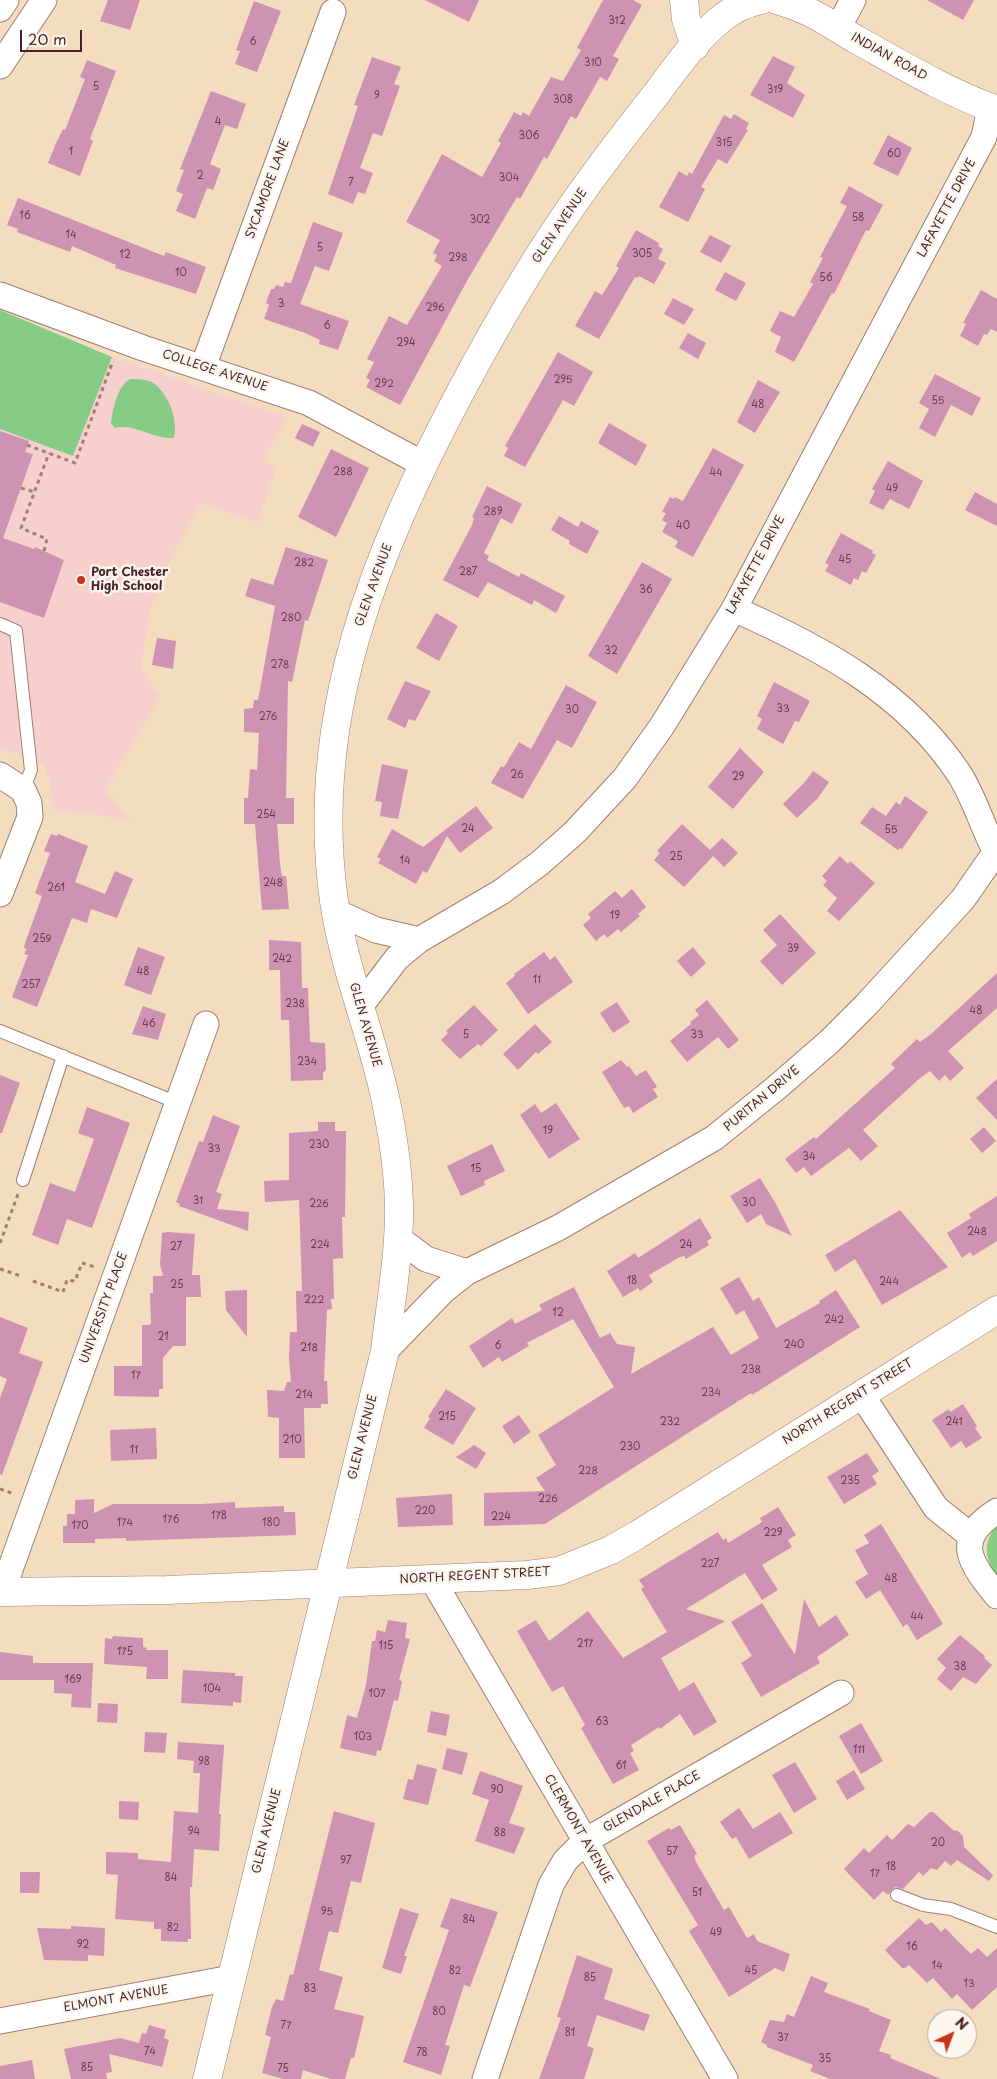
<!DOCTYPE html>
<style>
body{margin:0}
#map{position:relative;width:997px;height:2079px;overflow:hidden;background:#f4ddbf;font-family:"Playpen Sans",sans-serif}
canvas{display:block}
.north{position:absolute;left:927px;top:2009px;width:50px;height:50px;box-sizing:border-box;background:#fbf7ec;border:1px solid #b4a19f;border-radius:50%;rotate:43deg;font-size:14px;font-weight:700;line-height:20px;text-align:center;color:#4a1f2b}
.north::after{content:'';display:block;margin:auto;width:18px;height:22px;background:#c8321e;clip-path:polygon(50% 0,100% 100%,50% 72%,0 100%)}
.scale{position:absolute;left:20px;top:30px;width:62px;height:22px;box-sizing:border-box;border:2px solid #4a1f2b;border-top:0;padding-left:6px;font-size:15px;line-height:18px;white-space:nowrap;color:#4a1f2b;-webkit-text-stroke:4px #fbf7ec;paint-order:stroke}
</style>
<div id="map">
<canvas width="997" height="2079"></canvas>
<div class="north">N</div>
<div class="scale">20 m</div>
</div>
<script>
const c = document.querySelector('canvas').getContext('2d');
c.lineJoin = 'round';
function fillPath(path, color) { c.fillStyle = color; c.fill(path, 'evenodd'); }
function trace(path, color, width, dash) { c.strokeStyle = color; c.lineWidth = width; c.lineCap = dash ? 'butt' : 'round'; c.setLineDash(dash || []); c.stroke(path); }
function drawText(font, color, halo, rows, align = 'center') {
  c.font = font + ' "Playpen Sans",sans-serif'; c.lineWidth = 5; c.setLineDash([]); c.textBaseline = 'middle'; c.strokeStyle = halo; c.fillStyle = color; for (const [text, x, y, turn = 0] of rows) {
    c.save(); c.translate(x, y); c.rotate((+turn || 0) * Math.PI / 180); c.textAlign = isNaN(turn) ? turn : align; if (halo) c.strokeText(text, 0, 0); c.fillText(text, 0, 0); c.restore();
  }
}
fillPath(new Path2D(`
 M0,315L37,331L288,417L263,459L276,469L258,522L201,504L174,551L150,610L141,668L160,697L105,790L129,819L53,810L50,781L43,764L17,753L0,750Z`), '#f7d0ce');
fillPath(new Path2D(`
 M0,310L112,357L73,456L0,429Z
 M130,379C138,379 150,379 156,385C170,398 178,419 174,438C153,440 135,423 115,428L111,423C113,408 117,387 130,379Z
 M997,1524V1577C985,1557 982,1544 997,1524Z`), '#86cc87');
fillPath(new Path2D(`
 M108,0H140L130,30L100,21Z
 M425,0H479L469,22Z
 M603,0H633L642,5L613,56L619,59L607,81L600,77L576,119L571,116L547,159L544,157L520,199L517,197L468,279L400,405L366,387L370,380L366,378L374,362L367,359L389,316L407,325L442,266L434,261L437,255L433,253L440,240L406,222L442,154L482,177L501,143L498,141L514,112L521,116L523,112L529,116L551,77L563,81L581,50L577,48Z
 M927,0H974L963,20Z
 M254,1L281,11L257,72L235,64L240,51L236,50Z
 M773,56L795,67L787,83L805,95L793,118L750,95Z
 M372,57L401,67L394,84L400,86L382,136L373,133L360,168L373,173L365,194L358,192L353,204L328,194L358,106L354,105Z
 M87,60L116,71L90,139L93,141L80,176L48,163L57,141L63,129L65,130L85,79L80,77Z
 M211,91L246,104L237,129L225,125L210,164L221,169L213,190L207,188L195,219L176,211L183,194L176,191L184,170L180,169Z
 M734,114L749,123L746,129L748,130L727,164L718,159L701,187L705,189L688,222L659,207L679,171L687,176L689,172L692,174L724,115L731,119Z
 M888,135L912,148L898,176L873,164Z
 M849,186L883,205L869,231L866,230L834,294L832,293L794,362L775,352L781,337L770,331L780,311L794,317L813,284L810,282L823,258L820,257L847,206L840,203Z
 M18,198L164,256L166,252L206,267L196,294L115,268L116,265L72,246L70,252L17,232L18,229L7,225Z
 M313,222L343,233L329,271L315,266L300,304L349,321L338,350L319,344L320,340L305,333L264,319L269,305L266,303L271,289H274L276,285L283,287L285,282L291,283Z
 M636,230L659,243L658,246L663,249L658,259L666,263L654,284L639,276L638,278L635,277L599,339L575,326L595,291L602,295L619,268L616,266Z
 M710,235L731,246L721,263L700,252Z
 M725,272L746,283L736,301L715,290Z
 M981,290L997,299V332L991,329L987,335L984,334L978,346L960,336L966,324L963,323Z
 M673,298L694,309L684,325L664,314Z
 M688,333L706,343L698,359L679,348Z
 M558,352L593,372L574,406L563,400L525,467L504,456L508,448L505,446Z
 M935,374L981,398L972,416L951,405L935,437L919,428L929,409L919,403Z
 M758,380L780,392L755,433L737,422Z
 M609,423L647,445L636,466L598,443Z
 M302,424L320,432L313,447L295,438Z
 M0,431L29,441L25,452L33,454L3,538L34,549L35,547L64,560L44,618L0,602Z
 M713,448L744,465L693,557L675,547L678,541L662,532L667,523L662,520L666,513L662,512L670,497L674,499L675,497L683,501Z
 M331,449L369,468L336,537L298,517Z
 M888,461L923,481L909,509L890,499L883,510L869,503L875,491L872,489Z
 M487,486L522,504L512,524L501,518L484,553L489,556L487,560L519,577L521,573L565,596L556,613L534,600L532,605L488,582L478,598L443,580L472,525L474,518L472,517Z
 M975,492L997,504V526L965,510Z
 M559,516L578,527L581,521L599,531L587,554L569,544L570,541L551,530Z
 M841,533L873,551L872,553L876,555L866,573L862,571L858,580L854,578L851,585L825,571L829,565L825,563Z
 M286,547L328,560L308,621L305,620L292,682L288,681L286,798H294V824H277L280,864L282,876H286L289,909L262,910L255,824H244V798H248L250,769L257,770L259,733L244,732V709L253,708L254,700H258L275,606L245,596L251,578L273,585Z
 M642,562L672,579L617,674L588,656Z
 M436,613L458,626L439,661L416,648Z
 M157,638L176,641L173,669L152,665Z
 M405,681L431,691L415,721L409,719L405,728L387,719Z
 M774,682L810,701L799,722L795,721L783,744L757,729L762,719L757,716Z
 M566,685L597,702L572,748L557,740L523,799L491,783L501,766L504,767L519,742L531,749Z
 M740,748L764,772L733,809L708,787Z
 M382,764L408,770L398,819L380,816L382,802L375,801Z
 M813,771L829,782L818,798L797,818L783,804L804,783Z
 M905,796L928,812L902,849L900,848L898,850L860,823L872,807L886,816L896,802L900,805Z
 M476,806L493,828L460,853L447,836L427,873L423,871L416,884L378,863L381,859L377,857L392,829L423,847Z
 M682,824L710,850L722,838L738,853L724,867L713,856L684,887L654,860L660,853L657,851Z
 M51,834L57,836L58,834L88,846L75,882L105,894L115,871L133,879L117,918L91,909L87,923L72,918L37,1007L12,997L28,955L24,954L27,949L24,948L25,943L42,896L35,893L50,853L44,851Z
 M840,856L848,864L850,861L875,883L839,921L827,911L837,898L823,885L827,881L822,876Z
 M632,889L646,907L638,914L640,916L621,932L618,929L607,938L604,934L596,941L583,925L591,918L588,914L615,891L622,898Z
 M780,914L816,953L782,985L760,961L777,945L763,930Z
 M269,940L301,942L302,988H308L310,1042L325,1043L326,1070L323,1073V1080L291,1081L289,1020H281L280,970H269Z
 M138,947L165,957L151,995L124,985Z
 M693,947L706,963L691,977L677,961Z
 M544,952L550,960L555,956L573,982L528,1014L506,983L515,976L514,974Z
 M997,973V1008L948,1051L964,1068L950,1081L945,1075L939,1081L930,1071L919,1079L863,1130L878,1146L861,1161L849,1148L811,1176L804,1167L796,1173L785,1159L814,1137L816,1139L895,1068L891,1064L917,1039L920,1042L931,1034Z
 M707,1000L739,1040L728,1049L718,1037L687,1062L670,1041L691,1024L690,1022L699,1015L695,1010Z
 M617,1002L630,1022L613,1033L600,1013Z
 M474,1005L498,1030L481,1046L478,1044L460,1059L441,1040L448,1033L446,1031Z
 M143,1006L166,1014L158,1040L132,1034Z
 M535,1024L552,1042L538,1054L536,1052L518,1070L503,1054Z
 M621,1060L627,1067L629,1066L636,1076L646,1070L657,1087L653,1089L658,1097L633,1113L629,1106L624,1108L602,1072Z
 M0,1075L20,1083L2,1133H0Z
 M997,1079V1120L976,1098Z
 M556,1103L580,1139L549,1159L520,1115L535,1104L541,1113Z
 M87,1107L130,1123L92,1228L67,1219L58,1245L32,1235L50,1183L75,1192L94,1139L78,1133Z
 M213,1115L240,1126L216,1192L222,1194L217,1209L249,1212L248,1231L179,1206L180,1204L176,1202L199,1141L203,1142Z
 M318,1122H335V1131H346L345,1217H342L343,1258L333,1259L334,1299H331L332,1309L327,1310L324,1381H327L328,1404H321V1408H304L305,1458H279V1418L268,1417L267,1390L284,1391L287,1382H291L289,1358L290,1332H297L296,1291H302L299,1200L265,1202L264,1181L289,1180V1133L318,1131Z
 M984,1127L996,1141L982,1153L970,1139Z
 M492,1144L505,1171L484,1181L485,1185L461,1196L447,1166Z
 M760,1178L776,1204L792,1236L766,1224L761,1214L747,1223L730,1196Z
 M997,1196V1241L973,1256L970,1252L962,1258L947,1233L971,1218L969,1214Z
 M900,1210L948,1267L882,1305L855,1259L835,1272L825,1255Z
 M700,1218L712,1238L707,1241L709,1245L686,1259L684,1256L680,1257L649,1275L653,1282L640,1291L638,1288L623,1297L607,1271L635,1253L638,1258Z
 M168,1232L195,1234L192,1275H200L201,1297H186V1346H173L163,1358V1389H159V1397L114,1396V1366H142V1325H149L151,1323L150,1293H153V1276H163L160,1264L162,1233Z
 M739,1277L753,1301L759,1297L776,1328L820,1303L819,1301L836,1290L860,1327L752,1395L751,1393L545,1524L484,1526V1493L545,1491L536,1478L556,1465L538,1435L614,1387L573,1319L527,1343L529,1346L502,1362L499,1357L483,1368L469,1346L512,1318L515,1324L542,1310L539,1305L574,1287L600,1338L610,1333L617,1344L635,1347L631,1374L713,1327L731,1355L759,1338L744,1310L736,1315L720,1288Z
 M247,1290V1337L226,1310L225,1291Z
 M0,1317L28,1328L19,1353L43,1362L2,1475L0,1474V1398L7,1379L0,1376Z
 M446,1389L476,1408L453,1445L424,1428L430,1418L428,1417Z
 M963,1404L977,1426L975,1428L982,1438L966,1448L961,1441L951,1448L932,1420L949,1409L950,1412Z
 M519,1415L531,1432L514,1444L502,1426Z
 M156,1428L157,1459L111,1461L110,1430Z
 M474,1445L486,1453L476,1469L456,1457Z
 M867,1453L879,1471L872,1476L877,1484L844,1504L827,1477Z
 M452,1494L453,1525L398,1527L396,1498Z
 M94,1499V1513L113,1504H202L235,1502V1508L284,1506V1512H295L296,1535L126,1541V1538L95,1539V1543H63V1526H67V1514H75V1500Z
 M778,1507L796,1535L788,1540L792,1547L762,1565L778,1590L762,1600L745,1573L686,1609L725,1621L661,1658L679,1691L694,1682L717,1722L694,1736L680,1714L660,1729L659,1727L631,1745L634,1751L630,1753L639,1770L613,1784L581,1728L585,1725L563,1686L552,1692L517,1631L536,1620L549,1641L588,1611L623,1658L667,1632L641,1589L644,1587L639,1580L718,1532L723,1540L726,1538L728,1543L762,1522L760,1518Z
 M881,1524L943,1624L917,1640L907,1624L903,1627L880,1590L866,1599L855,1582L868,1574L855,1550L869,1543L864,1535Z
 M804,1599L819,1627L836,1615L849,1635L817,1657L820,1663L761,1697L741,1663L752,1656L731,1622L762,1603L795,1655Z
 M388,1620L407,1623L405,1638L410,1639L399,1680L402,1681L398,1701L394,1700L381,1751L377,1750L376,1756L340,1748L347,1715L357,1718L366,1685L372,1641H375L377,1630L385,1632Z
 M960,1635L985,1656L984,1658L992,1665L976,1684L963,1677L951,1691L937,1679L946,1668L937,1659Z
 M113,1636L143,1638V1647L147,1648L146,1650H168V1679H146L147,1667L104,1664L105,1638L112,1639Z
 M0,1652L33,1656V1663H93L91,1708L71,1707L72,1694L54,1693V1680H0Z
 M183,1670L235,1673V1676H243L241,1703L233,1702V1706L181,1703Z
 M98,1703L118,1704L117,1723L97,1722Z
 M431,1711L450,1715L446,1736L427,1732Z
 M861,1723L883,1761L861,1774L839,1736Z
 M145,1732L167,1733L165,1753L144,1752Z
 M178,1742L224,1745V1747L219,1814H221L219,1851L194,1849L192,1887H190L191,1939H188V1942L161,1941V1929H154V1922L115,1919L118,1875L106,1874V1852L138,1853V1859L171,1862L174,1811L198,1813L200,1773H193L194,1761L177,1759Z
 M447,1748L468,1753L462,1775L442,1769Z
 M795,1762L817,1799L794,1813L772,1775Z
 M417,1764L437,1769L428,1805L403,1799L408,1779L413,1780Z
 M854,1770L865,1789L847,1800L836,1781Z
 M480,1771L523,1786L509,1823L525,1828L514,1854L475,1841L489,1800L472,1794Z
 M119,1801L139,1802L138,1820L119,1819Z
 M739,1808L753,1829L780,1812L793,1833L749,1859L736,1837L732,1839L720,1822Z
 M334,1811L375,1823L361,1883L351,1881L338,1933L329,1931L319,1970L343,1977L334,2009L364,2016L354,2058H351L345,2079H331L303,2070L301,2079H283L262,2073L271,2037L265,2035L272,2007L276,1999L283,2001L290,1974L293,1975Z
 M930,1812H933L953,1830L958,1831L963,1836L964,1847L993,1875L989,1881L957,1860L951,1866L945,1861L937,1870L931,1868L923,1876L919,1872L903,1889L895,1887L888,1895L883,1891L874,1900L844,1869L864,1848L869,1853L887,1835L892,1840L908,1824L914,1827Z
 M680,1825L697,1854L694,1856L696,1862L724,1910L729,1907L747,1938L754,1934L757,1941L790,1954L784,1972L775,1968L729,1997L689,1931L698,1925L647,1841L669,1828L671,1830Z
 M20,1872H40L39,1893H20Z
 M451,1898L498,1912L470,1987L464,1985L445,2045L450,2046L441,2075L403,2062L449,1930L440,1927Z
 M400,1908L419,1914L404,1956H407L401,1974L382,1968Z
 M919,1918L926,1925L932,1922L941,1932L945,1928L971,1954L978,1948L987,1957L997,1948V1987L972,2010L957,1994L952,1999L933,1978L927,1983L909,1965L905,1968H902L885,1950Z
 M71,1926L105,1928L104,1956L88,1955V1961L44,1960L37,1928L71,1929Z
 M577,1955L613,1969L604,1999L650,2015L644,2031L597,2015L587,2046L594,2048L584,2079H539L561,2018L557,2017Z
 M811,1976L828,1983L824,1992L870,2009L869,2011L891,2020L879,2051L891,2055L890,2058L941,2079H830L810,2071L813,2065L767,2047V2045L761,2042L770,2020L784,2022L787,2014L794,2017Z
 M149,2025L166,2030L164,2038L169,2040L162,2067L109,2054L112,2072L106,2073L107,2079H71L64,2049L120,2038L139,2043L142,2033L146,2034Z
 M32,2060L35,2079H0V2066Z`), '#ce92b2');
const service = new Path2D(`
 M0,624L16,631L31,770L23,790
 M0,1031L178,1103
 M23,1180L63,1056
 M897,1895L923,1905L951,1909L997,1927`);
const minor = new Path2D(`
 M0,9L6,0
 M838,28L853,0
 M0,66L44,0
 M0,295L143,348L309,403L423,464
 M203,367L333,12
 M734,609C822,648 905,692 960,775C975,799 983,829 997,854
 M0,775L23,790L29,803L30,817L0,894
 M336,912L376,930L419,940
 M359,1008L397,958L419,940L501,892L540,863L575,832L625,778L662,726L734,609L984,137L990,108
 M398,1238L426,1259L467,1272
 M385,1351L443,1291L467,1272L558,1228L714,1138L776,1088L829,1042L867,1004L963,899L997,850
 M861,1394L936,1508L971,1536
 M997,1511C952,1539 970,1563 997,1596
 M432,1579L725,2079
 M2,1592L206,1024
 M0,2021L231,1978
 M485,2079L551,1885L565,1861L585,1841L841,1693`);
const tertiary = new Path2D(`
 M684,0L686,19L695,46
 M777,0C813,10 829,24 859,41C904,66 949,93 997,110
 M0,1592L167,1590L527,1575L559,1571L611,1550L637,1535L997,1310
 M207,2079L385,1351C389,1314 396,1276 398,1239C402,1192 395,1144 385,1097C371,1032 344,969 334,901C308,717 375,553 460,393C498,321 540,249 589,182C611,152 634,122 657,93C676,67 696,39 721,19C733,9 746,3 761,0`);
trace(service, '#9f7e75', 14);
trace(minor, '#9f7e75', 27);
trace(tertiary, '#9f7e75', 29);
trace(new Path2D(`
 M27,445L75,463L113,361
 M21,488L35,492
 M44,551L47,539L21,528L49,453
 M0,1243L18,1194
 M0,1269L21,1276
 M33,1281L63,1292L67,1280L75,1281L82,1263L95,1267
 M0,1489L14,1494`), '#9f7e75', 3, [4, 4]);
trace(service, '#fff', 12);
trace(minor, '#fff', 25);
trace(tertiary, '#fff', 28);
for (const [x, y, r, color] of [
 [81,580,5,"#c8321e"]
]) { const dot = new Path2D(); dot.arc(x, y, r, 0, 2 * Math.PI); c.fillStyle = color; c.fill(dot); trace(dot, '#fbf7ec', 2); }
drawText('10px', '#6b3c4d', null, [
 ["312",617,21],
 ["6",253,42],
 ["310",593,63],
 ["5",96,87],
 ["319",775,90],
 ["9",377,96],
 ["308",563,100],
 ["4",218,122],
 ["306",529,136],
 ["315",724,143],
 ["1",71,152],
 ["60",894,154],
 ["2",200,176],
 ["304",509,178],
 ["7",351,183],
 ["16",25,216],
 ["58",858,218],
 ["302",480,220],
 ["14",71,235],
 ["5",320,248],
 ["305",642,254],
 ["12",125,255],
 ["298",458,258],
 ["10",181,273],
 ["56",826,278],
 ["3",281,304],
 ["296",435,308],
 ["6",327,326],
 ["294",406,343],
 ["295",563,380],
 ["292",384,384],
 ["55",938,401],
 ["48",758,405],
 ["288",343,472],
 ["44",716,473],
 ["49",892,489],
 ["289",493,512],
 ["40",683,526],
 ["45",845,560],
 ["282",304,563],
 ["287",468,572],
 ["36",646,590],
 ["280",291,618],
 ["32",611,651],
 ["278",280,665],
 ["33",783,709],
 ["30",572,710],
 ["276",268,717],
 ["26",517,775],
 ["29",738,777],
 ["254",266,815],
 ["24",468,829],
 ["55",891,830],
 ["25",676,857],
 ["14",405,861],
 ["248",273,883],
 ["261",56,888],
 ["19",615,916],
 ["259",42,939],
 ["39",793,949],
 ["242",282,959],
 ["48",143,972],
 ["11",537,980],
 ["257",31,985],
 ["238",295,1004],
 ["48",976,1011],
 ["46",149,1024],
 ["5",466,1035],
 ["33",697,1035],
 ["234",307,1062],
 ["19",548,1131],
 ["230",319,1145],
 ["33",214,1149],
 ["34",809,1157],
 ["15",476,1169],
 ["31",198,1201],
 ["30",749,1203],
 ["226",319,1204],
 ["248",977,1232],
 ["224",320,1245],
 ["24",686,1245],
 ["27",176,1247],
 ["18",632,1281],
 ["244",889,1282],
 ["25",177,1285],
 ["222",314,1300],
 ["12",558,1313],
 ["242",834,1320],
 ["21",163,1337],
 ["240",794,1345],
 ["6",498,1346],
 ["218",309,1348],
 ["238",751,1370],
 ["17",136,1376],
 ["234",711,1393],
 ["214",304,1395],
 ["215",447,1417],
 ["232",670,1422],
 ["241",954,1422],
 ["210",292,1440],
 ["230",630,1447],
 ["11",134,1450],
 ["228",588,1471],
 ["235",850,1481],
 ["226",548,1499],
 ["220",425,1511],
 ["178",219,1516],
 ["224",501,1517],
 ["176",171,1520],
 ["174",125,1523],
 ["180",271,1523],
 ["170",80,1526],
 ["229",773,1533],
 ["227",710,1564],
 ["48",891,1579],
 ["44",917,1617],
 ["217",585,1644],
 ["115",386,1646],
 ["175",125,1652],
 ["38",960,1667],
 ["169",73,1680],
 ["104",212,1689],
 ["107",377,1694],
 ["63",602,1722],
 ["103",363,1737],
 ["111",859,1750],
 ["98",204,1762],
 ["61",621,1766],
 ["90",497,1790],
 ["94",194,1832],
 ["88",500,1833],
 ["20",938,1843],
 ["57",672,1852],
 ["97",346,1861],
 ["18",891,1867],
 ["17",875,1874],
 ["84",171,1878],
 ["51",697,1893],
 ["95",327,1912],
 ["84",469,1920],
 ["82",173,1928],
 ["49",716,1933],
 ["92",83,1945],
 ["16",912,1947],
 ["14",937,1966],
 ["82",455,1971],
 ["45",751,1971],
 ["85",590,1978],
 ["13",969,1984],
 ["83",310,1989],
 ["80",439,2012],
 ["77",286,2026],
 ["81",570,2033],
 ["37",783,2038],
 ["74",150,2052],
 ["78",422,2053],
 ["35",825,2059],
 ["85",87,2068],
 ["75",283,2069]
]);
drawText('12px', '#4a1f2b', '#fbf7ec', [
 ["INDIAN ROAD",889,57,29],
 ["SYCAMORE LANE",268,189,-70],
 ["LAFAYETTE DRIVE",947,208,-62],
 ["GLEN AVENUE",560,226,-56],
 ["COLLEGE AVENUE",215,371,18],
 ["LAFAYETTE DRIVE",756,565,-62],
 ["GLEN AVENUE",374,585,-70],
 ["GLEN AVENUE",365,1025,74],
 ["PURITAN DRIVE",762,1099,-40],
 ["UNIVERSITY PLACE",104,1308,-70],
 ["NORTH REGENT STREET",848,1402,-32],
 ["GLEN AVENUE",363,1437,-76],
 ["NORTH REGENT STREET",475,1576,-3],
 ["GLENDALE PLACE",652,1802,-30],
 ["CLERMONT AVENUE",578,1829,60],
 ["GLEN AVENUE",267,1831,-76],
 ["ELMONT AVENUE",116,1999,-10]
]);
drawText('bold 12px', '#4a1f2b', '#fbf7ec', [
 ["Port Chester",91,573],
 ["High School",91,587]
], 'left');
</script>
